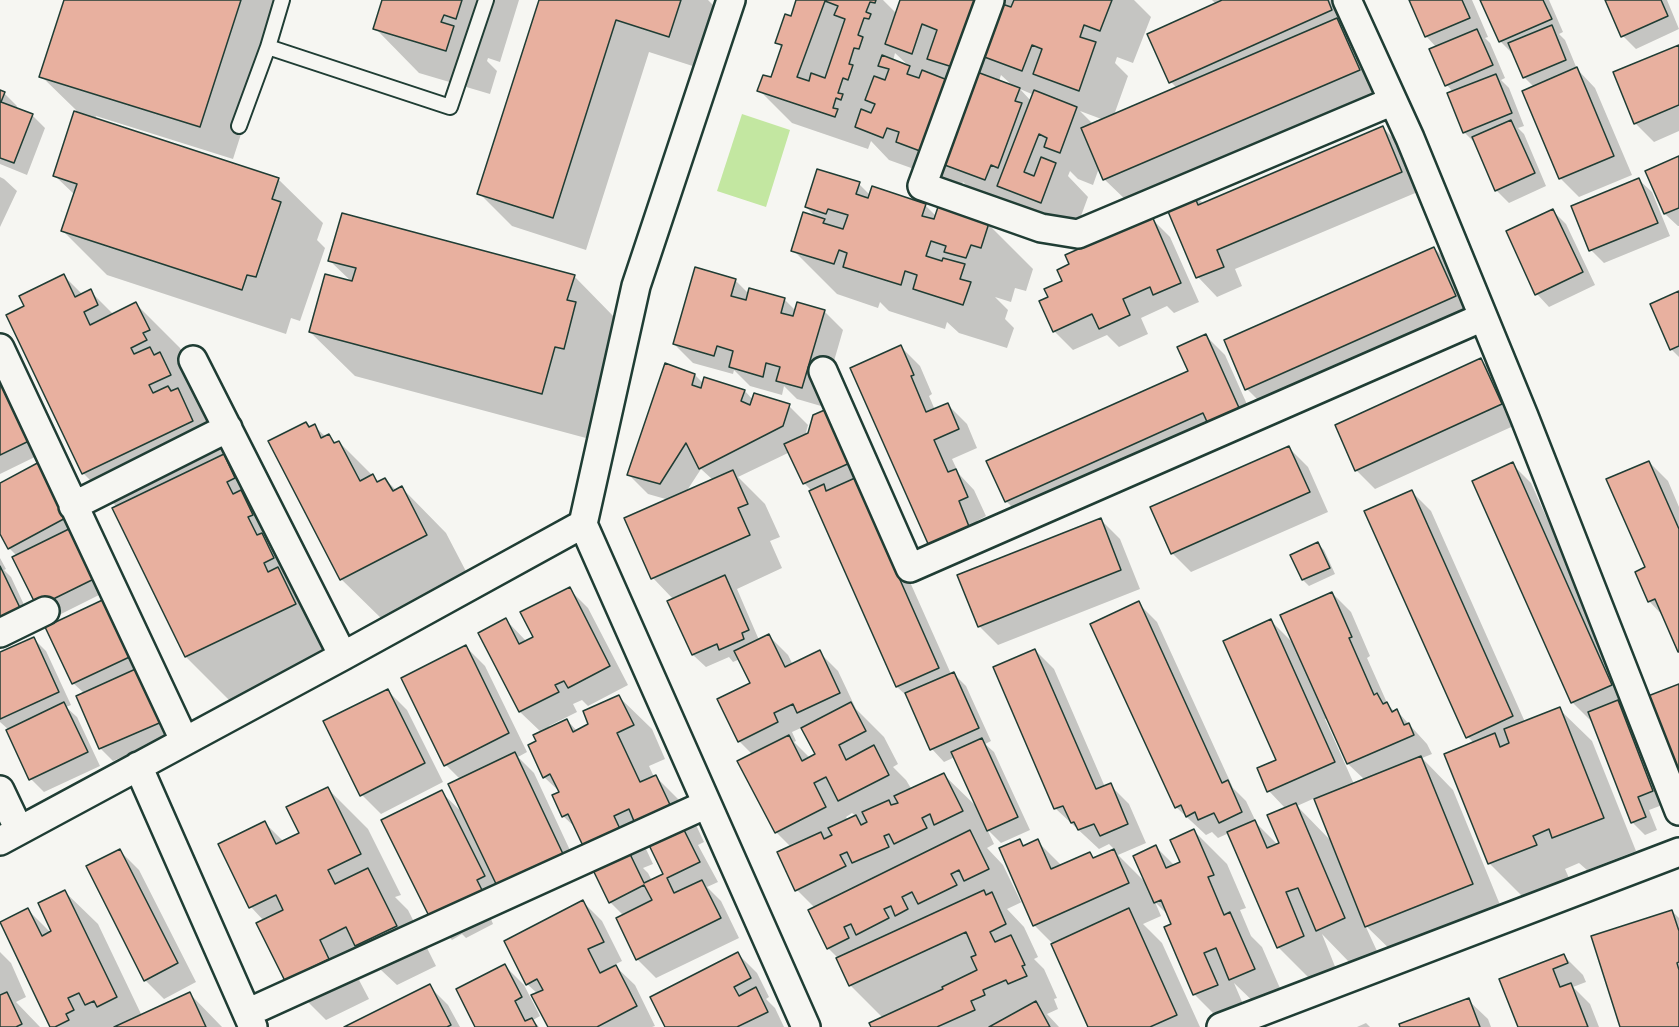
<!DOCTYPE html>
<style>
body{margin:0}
canvas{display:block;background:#f6f6f2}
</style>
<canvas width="1679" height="1027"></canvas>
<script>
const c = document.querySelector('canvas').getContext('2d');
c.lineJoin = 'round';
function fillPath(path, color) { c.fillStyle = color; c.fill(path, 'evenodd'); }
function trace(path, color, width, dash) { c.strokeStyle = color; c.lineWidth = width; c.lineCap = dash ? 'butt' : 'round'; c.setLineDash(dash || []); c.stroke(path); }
fillPath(new Path2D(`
 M742,114L790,130L766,207L717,191Z`), '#c3e7a1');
fillPath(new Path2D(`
 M65,0H284L233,159L96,116L95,119L278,179L323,223L317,240L325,248L300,321L291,318L286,334L107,275L63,231L75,195L54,175L76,110L41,76Z
 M383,0H519L500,62L488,58L487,61L497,71L490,94L419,73L375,28Z
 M541,0H708L720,12L702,69L649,52L586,250L512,226L479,193Z
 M798,0H883L897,14L902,0H1134L1151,17L1133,63L1117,57L1115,63L1128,76L1114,115L1177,88L1171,82L1149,34L1216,4L1212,0H1337L1383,95L1129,203L1104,179L1099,168L1093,185L1078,179L1070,171L1068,176L1088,197L1074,235L977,196L963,182L961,186L889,160L871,141L868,149L792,123L759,90L772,79L782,48L777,42L792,18ZM895,53L911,68L893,61ZM1001,75L1014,87L999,81ZM1020,89L1034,95L1031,101ZM1080,111L1104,120L1093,124Z
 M1410,0H1472L1488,37L1485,38L1490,43L1505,78L1501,80L1509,88L1524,126L1518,128L1524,134L1546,186L1509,203L1496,190L1477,145L1464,132L1453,92L1447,85L1431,50L1437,48L1426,36Z
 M1482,0H1549L1563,32L1559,34L1565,40L1577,69L1595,88L1632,175L1579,197L1560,178L1534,87L1524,77L1514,53L1513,54L1500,41Z
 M1607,0H1667L1679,29L1636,49L1623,36Z
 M1679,47V131L1654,142L1635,123Z
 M0,92L4,93L17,106L16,109L32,115L45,128L27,175L0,164Z
 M1383,128L1402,147L1420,191L1235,269L1242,286L1217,297L1198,277L1166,202L1191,192L1204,204Z
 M1679,158V226H1678L1665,214Z
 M0,177L4,179L17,191L0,227Z
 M1639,180L1652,192L1670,236L1604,263L1591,250Z
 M859,184L870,195L925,205L936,216L939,209L989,225L1033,269L1026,291L1015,288L1011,302L995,297L1008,310L1005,319L1014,328L1007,348L959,333L947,322L945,329L889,311L880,302L878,308L837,294L793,250L818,219L806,207Z
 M1553,211L1566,224L1595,285L1549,307L1537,294Z
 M1151,218L1170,237L1199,302L1174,313L1167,306L1141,318L1148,334L1119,347L1107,335L1073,350L1054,331L1050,298L1064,282Z
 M1434,248L1453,267L1474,315L1266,408L1247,389Z
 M330,261L574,276L618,321L608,393L599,390L586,438L355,376L310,332L352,282Z
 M64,276L83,295L90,291L114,315L136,304L180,348L193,374L186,378L189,383L204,398L339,648L230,701L186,657L114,509L117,507L83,473L8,316L26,307Z
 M735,280L749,294L750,290L785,300L796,311H824L843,330L821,406L797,399L784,386L782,395L750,386L734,370L733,374L693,363L674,344Z
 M1679,293V357L1671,349Z
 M1206,336L1225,355L1258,429L1025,520L1006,501L1190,372Z
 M901,347L920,366L932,394L929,396L935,410L948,405L967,424L977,448L952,459L959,474L974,490L986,516L977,521L988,548L949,565Z
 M1481,360L1500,379L1520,423L1375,489L1356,470Z
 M695,375L704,384L705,379L745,391L753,400L789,406L808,425L805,436L809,434L814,416L864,475L854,480L873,499L951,674H954L966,686L991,741L985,744L994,752L1030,830L1001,843L987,829L994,844L987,848L1003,865L1021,902L1023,901L1019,841L1025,846L1037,841L1062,866L1090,854L1095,859L1115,850L1109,844L1099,849L1056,809L994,668L1035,650L1054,669L1105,787L1110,785L1129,804L1146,843L1118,855L1147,884L1156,847L1175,866L1182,863L1194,831L1227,864L1246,908L1240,910L1251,936L1262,947L1286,1002L1264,1012L1234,983L1249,1018L1227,1027L1194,994L1166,928L1173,925L1170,917L1155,902L1161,916L1143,924L1162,943L1200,1027H1090L1052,943L1034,925L1024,901L1007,909L1024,927L1038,957L1034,959L1044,969L1057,998L1054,999L1058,1009L1047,1014L1059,1027H872L883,1018L850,985L838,958L828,948L815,908L797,890L791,847L776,832L753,755L739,741L752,684L740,659L733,662L729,657L706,667L693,655L674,600L653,578L626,519L669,500L648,494L629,475ZM790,452L805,484L812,491L811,492L897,687L909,698L932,749L944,762L955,757L979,809L944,775L912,790L906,780L893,767L898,764L884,737L856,709L838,671L819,652L793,665L788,655L769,636L759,640L737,589L782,568L770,541L780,537L765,504L738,477ZM701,469L713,480L686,492ZM803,727L817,755L810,758L794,742L796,741L792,732ZM852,813L856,816L848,820L846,817Z
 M0,386L43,453L0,474Z
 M306,424L310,428L314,426L326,437L329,436L337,444L339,442L379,482L385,479L397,491L402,488L446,533L470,579L386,623L341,579Z
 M1289,448L1308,467L1328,512L1191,572L1172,553Z
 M42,462L111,589L51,619L17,556L9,548L0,531V484Z
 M1649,462L1668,481L1679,507V652L1663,616L1649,601L1647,568Z
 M1512,464L1531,483L1630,704L1623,707L1631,715L1665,804L1649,810L1657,830L1645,835L1632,822L1593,721H1591L1572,702Z
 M1412,492L1431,511L1525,722L1559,709L1592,741L1636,851L1587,870L1579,863L1565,869L1569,878L1522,896L1489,863L1474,743L1468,737Z
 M1101,520L1120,539L1140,589L998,645L979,626Z
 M1318,544L1324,550L1335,574L1309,586L1303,580Z
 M0,558L6,569L4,570L11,577L34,626L0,641Z
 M569,589L588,608L628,685L588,706L582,700L573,704L577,712L549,726L550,728L567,720L577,731L590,725L619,697L652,729L665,759L649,766L654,777H656L689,810L704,842L698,845L718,882L707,887L721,901L739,938L656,978L637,959L624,916L610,902L578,830L563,816L561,793L544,777L538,742L541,732L520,712L480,633L506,620L527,642L535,638ZM652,846L665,875L652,881L648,873L643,868L653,864L646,849Z
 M1332,593L1351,612L1370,656L1367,658L1388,705L1395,712L1397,711L1427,744L1432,754L1422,758L1453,790L1505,917L1400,959L1365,925L1377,951L1350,963L1322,934L1336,969L1311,980L1278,947L1229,833L1218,838L1212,832L1206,835L1176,807L1138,603L1157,622L1233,788L1246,801L1257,824L1278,845L1280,844L1286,809L1269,791L1259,769L1278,760L1271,621L1294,644ZM1328,718L1348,764L1365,780L1354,784L1325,719ZM1315,798L1333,843L1297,806Z
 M110,598L175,734L113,761L100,748L84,693L73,683Z
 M33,638L46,651L71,705L66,707L77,717L100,766L44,792L31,779L9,730L0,722V653Z
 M466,647L485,666L527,752L518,757L534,773L582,876L518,906L500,887L495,899L502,913L491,919L493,924L466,938L462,934L452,940L433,921L441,792L464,814L461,780L446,765Z
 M388,691L407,710L443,782L381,814L362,795Z
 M328,789L368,829L401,895L395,897L408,910L436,966L397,985L381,970L359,980L369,999L326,1020L286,980L264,921L251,907L220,845L265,823L284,842L301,834Z
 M120,851L139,870L196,982L164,999L145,980Z
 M65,892L98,924L142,1016L190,994L222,1027H52L28,910L51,933Z
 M583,902L602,921L622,961L614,965L635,985L655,1026L652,1027H550L538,994L527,984Z
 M1672,911L1679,918V1027H1622Z
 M0,952L11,963L26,997L16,1002L40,1027H0Z
 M738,954L757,973L769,997L766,999L775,1008L784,1027H667Z
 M1564,956L1583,975L1586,982L1573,987L1590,1004L1599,1027H1519L1501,980Z
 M505,966L524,985L540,1016L533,1020L539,1027H477Z
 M429,986L448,1005L460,1027H348Z
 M1468,1000L1488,1019L1491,1027H1401Z
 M1366,1023L1370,1027H1357Z`), '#0003');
const building = new Path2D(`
 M64,0H241L200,127L39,77Z
 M382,0H462L456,19L444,15L441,22L454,26L446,51L373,29Z
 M539,0H681L669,37L616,20L553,218L477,194Z
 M796,0H876L875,3L870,2L866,12L871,14L869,19L864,18L858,35L863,37L859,49L854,48L849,64L853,65L848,80L843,78L838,93L843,94L841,100L836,98L833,108L838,109L835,117L757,91L763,75L771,77L782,45L775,43L785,14L791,16ZM825,1L838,6L834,15L845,19L825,78L811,73L809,81L797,77Z
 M900,0H983L959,69L927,59L937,30L922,24L912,54L885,44Z
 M1014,0H1112L1100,31L1084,25L1080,37L1096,42L1079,91L1033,74L1042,49L1032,45L1022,71L979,55L999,3L1011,7Z
 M1222,0H1328L1332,10L1169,83L1147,34Z
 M1409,0H1462L1470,18L1425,37Z
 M1480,0H1543L1552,19L1499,42Z
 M1605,0H1661L1668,16L1621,37Z
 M1337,18L1360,70L1103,180L1081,128Z
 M1552,25L1566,60L1523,78L1508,43Z
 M1477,29L1493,65L1445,86L1429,49Z
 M1679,45V105L1634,124L1613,72Z
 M882,55L910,66L907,74L919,78L922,70L955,83L928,154L896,142L899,132L887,128L883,138L855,127L861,109L871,113L875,104L865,100L874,76L885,80L889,69L878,66Z
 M1577,67L1614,156L1559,179L1522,91Z
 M977,72L1020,88L1015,101L1022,103L998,168L991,165L985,180L942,164Z
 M1496,74L1512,113L1463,133L1447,93Z
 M0,90L5,92L1,102L33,114L14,163L0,158Z
 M1034,90L1077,107L1060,153L1044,147L1047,138L1039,134L1024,172L1034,176L1041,157L1056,163L1041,203L997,186Z
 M74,111L279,178L272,199L281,202L256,277L247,275L242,290L61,231L77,184L53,176Z
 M1511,120L1535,173L1495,191L1472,137Z
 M1383,126L1402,172L1217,250L1224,267L1196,278L1164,202L1192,190L1198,205Z
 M1679,156V208L1664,214L1645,171Z
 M817,169L860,182L856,194L868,198L872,186L926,204L922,216L934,219L938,207L989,223L981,248L971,245L966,258L944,252L946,246L931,241L926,256L942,261L943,258L965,264L960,279L971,282L963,305L913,289L917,275L905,271L901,285L843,267L847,253L839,250L834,264L791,251L803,212L825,219L823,223L843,229L848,215L828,209L826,214L805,207Z
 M1639,178L1658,223L1589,251L1571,206Z
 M1553,209L1583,272L1535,295L1506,231Z
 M342,213L575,275L567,300L576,302L564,349L555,347L542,394L309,332L325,274L352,281L356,268L328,261Z
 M1152,216L1181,283L1153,295L1150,287L1123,299L1130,315L1099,329L1092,314L1053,332L1039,301L1048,297L1044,289L1062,281L1057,270L1069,264L1065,255Z
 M1434,247L1456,296L1245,390L1224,340Z
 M695,267L736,279L731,296L746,300L749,288L785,298L781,313L793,316L797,302L825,310L802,388L776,381L780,367L766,363L763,377L729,367L733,351L717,346L714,356L673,344Z
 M64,274L75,297L91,289L98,305L84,312L90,325L136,302L150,330L143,333L147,340L131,348L134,354L150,347L154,355L160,352L171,375L149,385L153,393L168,386L171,391L178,388L193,421L82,474L6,315L24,306L19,296Z
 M1679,291V346L1670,350L1650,304Z
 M1206,334L1240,410L1208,424L1203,413L1005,502L986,461L1188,371L1177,347Z
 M901,345L914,375L911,376L926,412L948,403L959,429L934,440L948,472L956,469L968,497L959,501L970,529L929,546L850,368Z
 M1481,358L1502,404L1355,471L1335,425Z
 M665,363L695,374L692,385L701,388L704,377L745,390L741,401L750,405L754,393L790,404L783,426L699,469L686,443L660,484L627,475Z
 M3,382L31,440L0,455V384Z
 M827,409L852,462L803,484L784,444L808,433L813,415Z
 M306,422L309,427L315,424L321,438L329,434L334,443L339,441L360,481L373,474L377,482L385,478L393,491L402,486L427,535L340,580L268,441Z
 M1289,446L1310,492L1171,554L1150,507Z
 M224,454L235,478L227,482L233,494L241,490L253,515L248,517L257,535L262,533L274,558L264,563L268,572L278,567L296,604L185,657L112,508Z
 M43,460L71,515L8,549L0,534V483Z
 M1649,461L1679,529V652H1678L1655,599L1648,602L1635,572L1645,567L1606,479Z
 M1513,462L1612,685L1571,703L1472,481Z
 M733,470L748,504L738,508L750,535L651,579L624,518Z
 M855,478L939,668L896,687L809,491L824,484L826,491Z
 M1412,490L1513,716L1466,738L1364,511Z
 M1101,518L1121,570L978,627L957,575Z
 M75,526L100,576L37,607L12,557Z
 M1318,542L1330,568L1302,580L1290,555Z
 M0,566L22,612L0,623Z
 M725,575L749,630L742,633L744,639L719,650L717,644L692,655L667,601Z
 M570,587L610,666L568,688L564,681L555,685L559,692L519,712L478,633L506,618L519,644L533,637L520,612Z
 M1332,592L1352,637L1349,638L1374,695L1377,693L1383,704L1387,702L1392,712L1397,709L1404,725L1409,723L1414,735L1347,764L1280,615Z
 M111,596L138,653L72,684L45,627Z
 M1139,601L1222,783L1228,780L1242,812L1219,823L1214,813L1198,820L1195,812L1186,817L1181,805L1175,808L1090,624Z
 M1271,619L1335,762L1267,792L1257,768L1276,760L1223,641Z
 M769,634L785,667L820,650L840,693L797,713L793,704L774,713L778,722L738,742L717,699L750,683L734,651Z
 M34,637L59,692L0,719V652Z
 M466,645L509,733L444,766L401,678Z
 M1035,649L1096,789L1111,783L1128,824L1100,836L1094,824L1078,830L1074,822L1071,823L1063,806L1054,809L993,667Z
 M140,667L164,721L99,749L76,696Z
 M954,672L979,728L930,750L905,693Z
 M1679,684V780L1648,696Z
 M388,689L425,763L360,796L323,721Z
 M619,695L634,725L617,733L640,782L656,775L672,809L636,826L629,809L614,816L621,831L584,848L568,814L562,817L552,795L559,792L550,774L543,778L528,745L536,741L533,735L567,719L573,732L588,724L583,711Z
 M1618,700L1653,791L1638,797L1646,817L1631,823L1588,712Z
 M64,702L88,752L29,780L6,730Z
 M851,702L866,731L839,745L846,760L874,745L889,775L838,801L826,777L814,783L826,807L775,833L737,761L789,735L802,761L815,754L801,728Z
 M1560,707L1604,818L1552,838L1549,829L1533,836L1537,845L1488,864L1444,754L1495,733L1500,747L1509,743L1504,729Z
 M982,738L1018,817L987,831L951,752Z
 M515,752L564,856L498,888L448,784Z
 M1421,756L1473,884L1365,927L1314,799Z
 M944,773L963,811L934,825L930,814L922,818L927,828L894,844L889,834L884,836L889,847L852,863L847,852L840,855L846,866L795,891L777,852L821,832L824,839L832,835L828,828L856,815L861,825L867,822L862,812L889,800L891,805L898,803L894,796Z
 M328,787L361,854L328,870L335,884L368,868L397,926L355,946L346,927L320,940L329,959L285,981L256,923L283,910L276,895L249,908L218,844L265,821L276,844L299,833L286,807Z
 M442,790L485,876L477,880L484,894L432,922L381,820Z
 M1296,803L1345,918L1316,931L1298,888L1286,892L1304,936L1277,948L1227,832L1255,820L1267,848L1279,843L1267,815Z
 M682,826L700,862L667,878L674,893L702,880L721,918L636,960L616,918L652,900L644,885L609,903L593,870L629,852L644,883L663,874L648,843Z
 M1194,829L1214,875L1208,877L1224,915L1230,912L1255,969L1229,980L1216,948L1204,953L1218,985L1193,995L1164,927L1171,924L1161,900L1154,903L1133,856L1156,845L1166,868L1180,862L1170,840Z
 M970,830L989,869L964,881L959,870L951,874L957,885L918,904L912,892L902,897L908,909L895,916L891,906L884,909L889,918L856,935L851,924L844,927L849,938L827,949L808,910Z
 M1020,839L1023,846L1038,839L1051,869L1090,852L1093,858L1114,849L1129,883L1033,926L999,848Z
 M120,849L178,963L144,981L86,866Z
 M65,890L117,997L97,1007L94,1001L85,1005L79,993L68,998L74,1010L66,1014L69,1020L55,1027H50L0,922L28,908L42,936L51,931L38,903Z
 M984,890L986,895L992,892L1006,924L990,932L995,942L1011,935L1025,965L1022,966L1027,976L1008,984L1006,980L983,990L985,995L971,1001L975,1010L937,1027H871L869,1023L943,989L942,987L977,970L971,957L976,955L966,932L849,986L836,958Z
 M583,900L604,942L588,949L600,973L616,965L637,1006L597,1027H548L531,995L543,990L537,979L526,985L504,941Z
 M1129,908L1177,1015L1150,1027H1088L1051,944Z
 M1672,910L1679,931V962L1677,963L1679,970V1027H1620L1591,936Z
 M738,952L751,978L734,987L739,996L756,987L768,1012L737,1027H665L650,997Z
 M1564,954L1568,963L1553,969L1560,987L1571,983L1588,1027H1518L1499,979Z
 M505,964L522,997L515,1001L525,1021L532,1018L537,1027H475L456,989Z
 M430,984L451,1025L447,1027H344Z
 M7,992L22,1024L16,1027H0V995Z
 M190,992L206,1027H114Z
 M1469,998L1480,1027H1400L1399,1024Z
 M1036,1001L1050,1027H989Z`);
fillPath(building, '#e8b09f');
trace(building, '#1f3d34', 1.5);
const lane = new Path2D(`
 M282,0L268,47L450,107L486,0
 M239,126L268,47`);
const street = new Path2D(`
 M990,0L922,186L1041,228L1078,234L1393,101
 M1347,0L1410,138L1524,416L1679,811
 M0,348L184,740
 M193,360L343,656
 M823,371L910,568L1483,317
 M73,506L228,428
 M583,524L806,1027
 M0,633L45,611
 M138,766L253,1027
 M0,790L19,830
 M0,841L343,656L583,524L636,286L731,0
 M247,1013L707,804
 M1221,1027L1679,852`);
trace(lane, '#1f3d34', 18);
trace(street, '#1f3d34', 32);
trace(lane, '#f6f6f2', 14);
trace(street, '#f6f6f2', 27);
</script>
